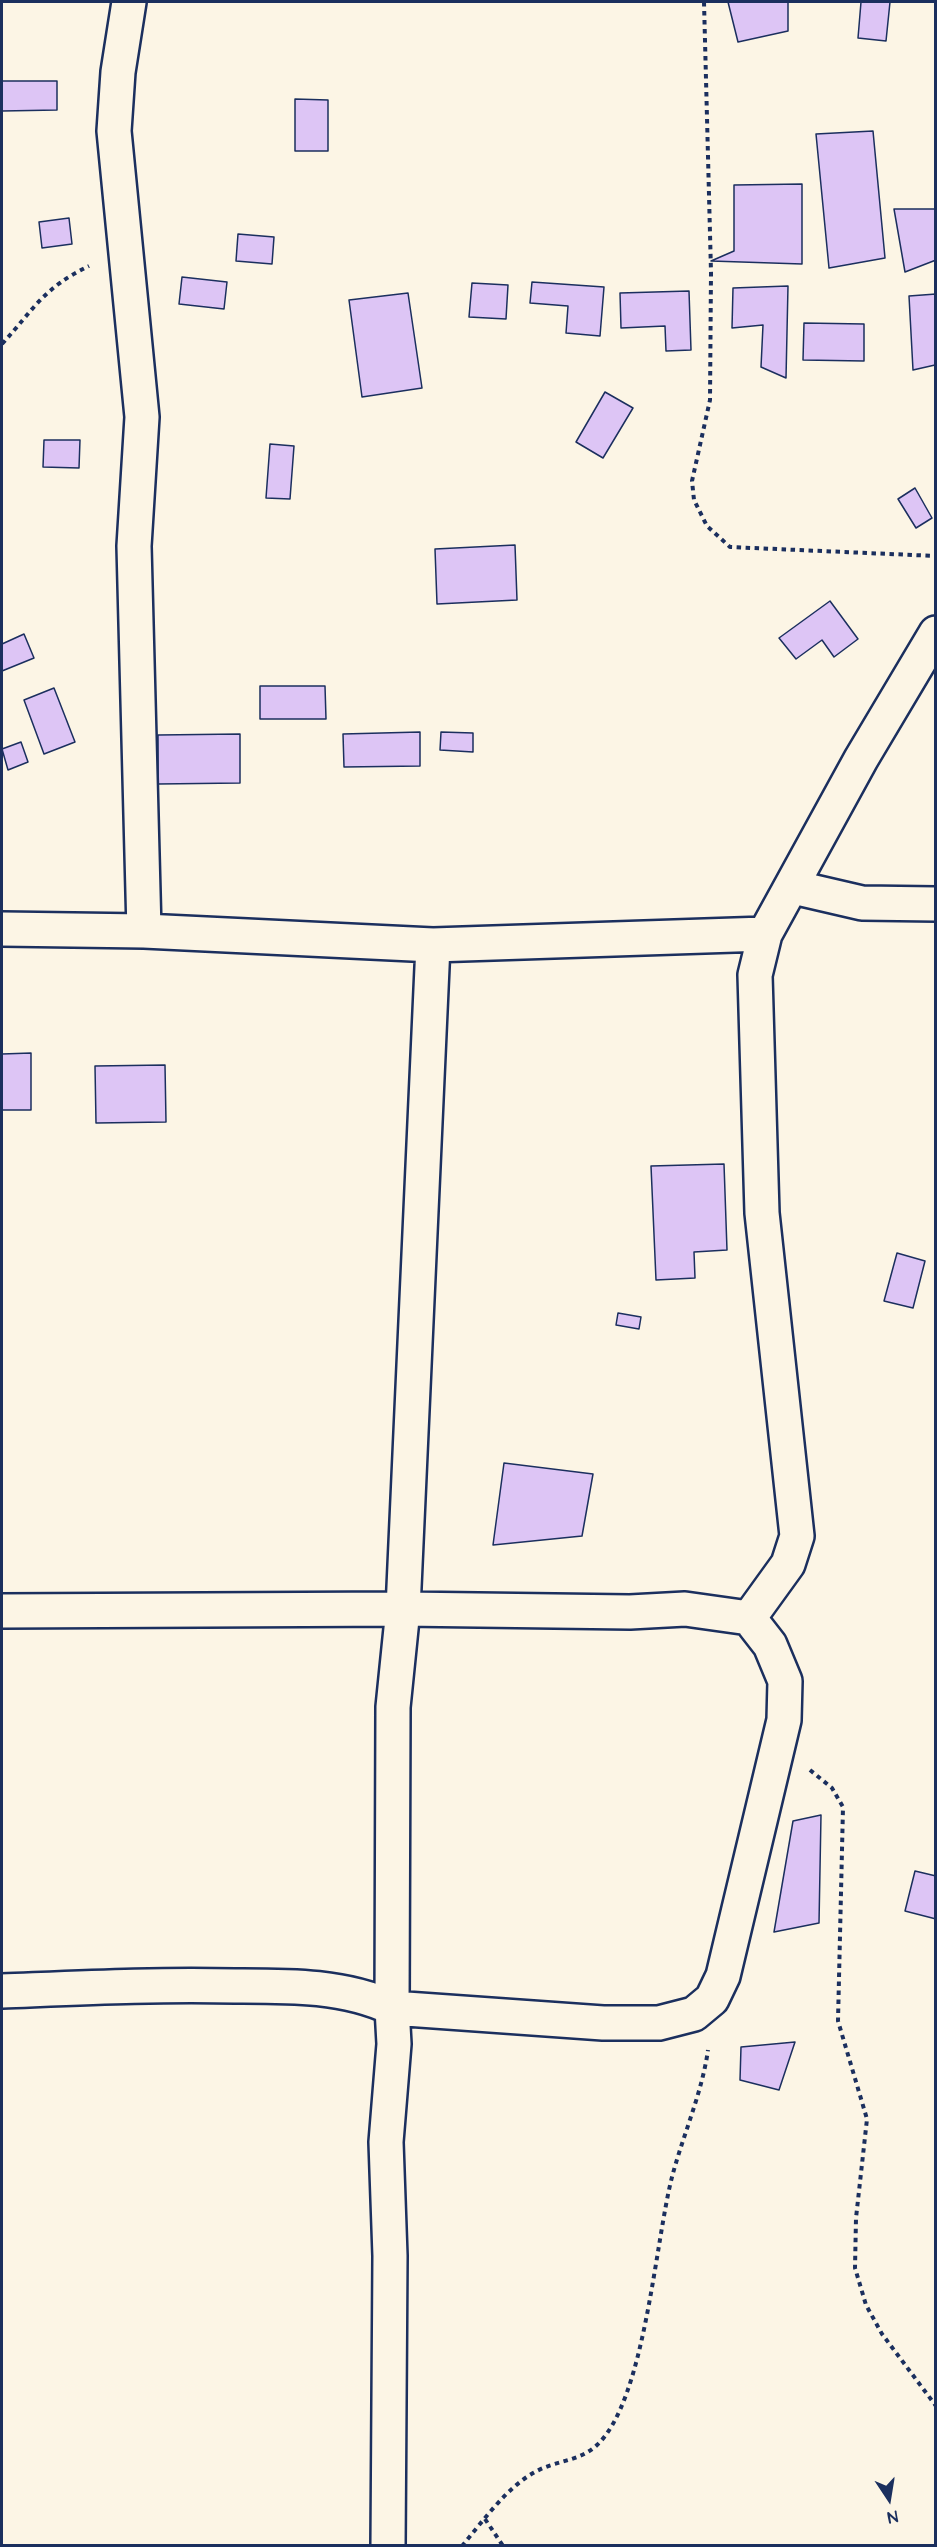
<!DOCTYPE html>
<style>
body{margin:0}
#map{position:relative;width:937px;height:2547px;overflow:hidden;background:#fcf5e5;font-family:"Architects Daughter",sans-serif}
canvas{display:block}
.frame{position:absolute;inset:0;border:3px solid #1b2f5e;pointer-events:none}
.north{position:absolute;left:859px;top:2469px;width:60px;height:60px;-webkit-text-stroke:4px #fcf5e5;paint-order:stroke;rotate:168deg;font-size:16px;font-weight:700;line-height:24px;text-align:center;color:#1b2f5e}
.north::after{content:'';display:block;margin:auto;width:21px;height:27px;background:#1b2f5e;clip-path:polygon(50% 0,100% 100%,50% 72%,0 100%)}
</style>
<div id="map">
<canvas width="937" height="2547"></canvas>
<div class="frame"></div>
<div class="north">N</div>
</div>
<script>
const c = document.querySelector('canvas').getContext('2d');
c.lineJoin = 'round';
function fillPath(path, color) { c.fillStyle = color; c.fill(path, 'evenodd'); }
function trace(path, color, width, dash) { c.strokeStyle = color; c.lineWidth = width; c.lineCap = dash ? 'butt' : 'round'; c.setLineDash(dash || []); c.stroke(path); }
const building = new Path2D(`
 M728,2H788V31L738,42Z
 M861,2H890L886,41L858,38Z
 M2,81H57V110L2,111Z
 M295,99L328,100V151H295Z
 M873,131L885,258L829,268L816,134Z
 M802,184V264L711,261L734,251V185Z
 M894,209H936V260L905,272Z
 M69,218L72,244L42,248L39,222Z
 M238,234L274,237L272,264L236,261Z
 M182,277L227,282L224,309L179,304Z
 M532,282L604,287L600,336L566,333L568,306L530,303Z
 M472,283L508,285L506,319L469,317Z
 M788,286L786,378L761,367L763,325L732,328L733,288Z
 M689,291L691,350L666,351L665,326L621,328L620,293Z
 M408,293L422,388L362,397L349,300Z
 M936,294L935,365L913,370L909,296Z
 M804,323L864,324V361L803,360Z
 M605,392L633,408L603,458L576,442Z
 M44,440H80L79,468L43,467Z
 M270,444L294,446L290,499L266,498Z
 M915,488L932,518L916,528L898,499Z
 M515,545L517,600L437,604L435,549Z
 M830,601L858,639L834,657L822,640L796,659L779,638Z
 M24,634L34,658L2,671V644Z
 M260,686H325L326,719H260Z
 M54,688L75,742L44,754L24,700Z
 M420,732V766L344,767L343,734Z
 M441,732L473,733V752L440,750Z
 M240,734V783L158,784V735Z
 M21,742L28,762L8,770L2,749Z
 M31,1053V1110H2V1054Z
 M165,1065L166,1122L96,1123L95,1066Z
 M724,1164L727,1250L694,1252L695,1278L656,1280L651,1166Z
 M897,1253L925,1261L913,1308L884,1301Z
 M618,1313L641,1317L639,1329L616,1325Z
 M504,1463L593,1474L582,1536L493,1545Z
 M821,1815L819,1923L774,1932L793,1821Z
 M915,1871L936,1876V1919L905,1911Z
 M795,2042L779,2090L740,2080L741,2047Z`);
fillPath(building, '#ddc5f5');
trace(building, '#1b2f5e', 1.5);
const minor = new Path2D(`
 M129,2L118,72L114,131L142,417L134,546L144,931
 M793,887L862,903L936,904
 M2,929L144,931L433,945L765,934
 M2,1611L403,1609L630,1612L685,1609L749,1618L770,1645L785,1681L784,1720L723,1976L712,1999L694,2014L659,2023H603L392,2008L393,1707L403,1609L433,945
 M749,1618L788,1564L797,1536L762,1213L755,975L765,934L861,759L936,633
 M2,1991C79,1988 157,1984 235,1986C287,1986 344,1985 392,2008L394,2044L386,2142L390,2256L388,2546`);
trace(minor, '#1b2f5e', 38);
trace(new Path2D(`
 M704,2L711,272L710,400L692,481L694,500L707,526L730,547L936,556
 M2,344C34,309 43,288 89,266
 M810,1770L832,1788L843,1807L838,2021L867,2119L856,2218L855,2268L866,2305L882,2334L936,2406
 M485,2519L503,2546
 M462,2546C483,2521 507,2487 535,2472C556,2460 579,2462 597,2445C645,2400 655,2243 672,2177C683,2135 702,2093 708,2050`), '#1b2f5e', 4, [4.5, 4.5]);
trace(minor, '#fcf5e5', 33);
</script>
